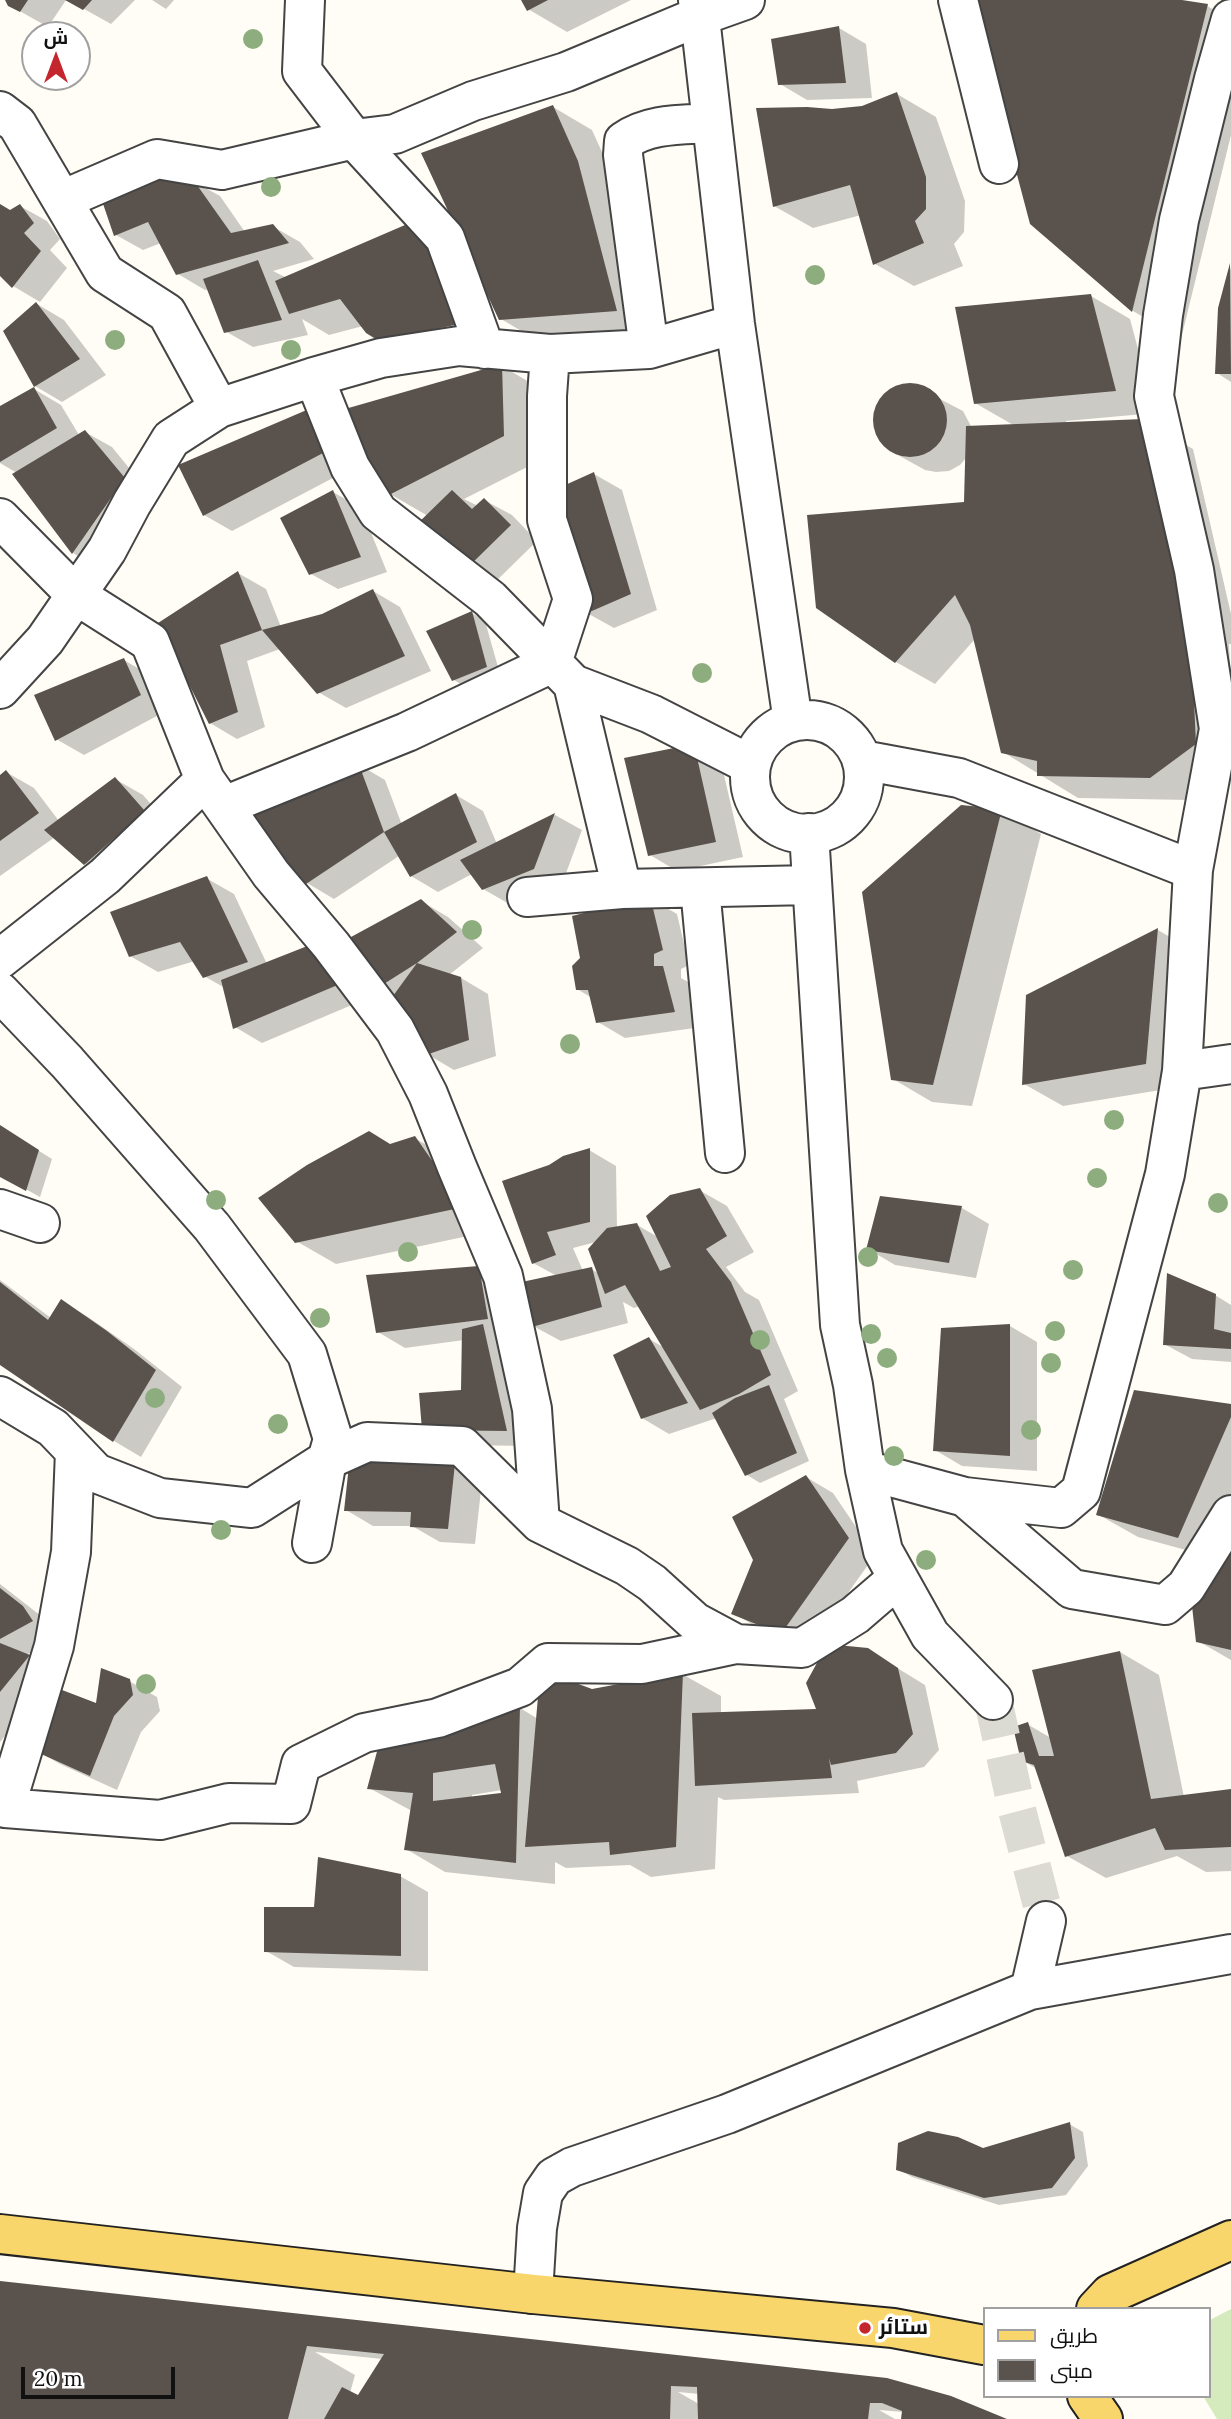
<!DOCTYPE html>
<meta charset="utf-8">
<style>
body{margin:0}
#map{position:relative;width:1231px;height:2419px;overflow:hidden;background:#fffdf5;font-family:Lora,Cairo,serif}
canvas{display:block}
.legend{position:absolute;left:983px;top:2307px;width:228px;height:91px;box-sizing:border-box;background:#fff;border:2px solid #a0a0a0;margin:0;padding:9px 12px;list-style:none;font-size:21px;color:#111}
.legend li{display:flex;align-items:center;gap:14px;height:35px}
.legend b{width:35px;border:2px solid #a0a0a0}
.north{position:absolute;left:21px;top:21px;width:70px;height:70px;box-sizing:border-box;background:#fff;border:2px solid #a0a0a0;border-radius:50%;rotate:0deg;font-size:19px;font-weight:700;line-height:28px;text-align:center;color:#111}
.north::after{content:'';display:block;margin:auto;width:24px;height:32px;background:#c4262e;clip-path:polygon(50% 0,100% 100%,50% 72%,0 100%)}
.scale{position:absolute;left:21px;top:2367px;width:154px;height:32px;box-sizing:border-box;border:4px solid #111;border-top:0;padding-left:9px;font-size:21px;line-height:24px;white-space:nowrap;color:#111;-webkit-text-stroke:5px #fff;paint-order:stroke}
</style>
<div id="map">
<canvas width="1231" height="2419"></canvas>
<ul class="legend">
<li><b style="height:9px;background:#f9d66b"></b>طريق</li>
<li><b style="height:19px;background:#5a524d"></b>مبنى</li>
</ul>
<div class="north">ش</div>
<div class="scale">20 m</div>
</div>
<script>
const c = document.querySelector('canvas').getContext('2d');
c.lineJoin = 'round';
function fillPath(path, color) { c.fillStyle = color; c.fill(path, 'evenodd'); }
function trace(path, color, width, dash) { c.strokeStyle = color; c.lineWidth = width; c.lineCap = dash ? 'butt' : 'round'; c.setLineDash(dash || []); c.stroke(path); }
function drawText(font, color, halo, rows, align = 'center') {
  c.font = font + ' Lora,Cairo,serif'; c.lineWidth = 7; c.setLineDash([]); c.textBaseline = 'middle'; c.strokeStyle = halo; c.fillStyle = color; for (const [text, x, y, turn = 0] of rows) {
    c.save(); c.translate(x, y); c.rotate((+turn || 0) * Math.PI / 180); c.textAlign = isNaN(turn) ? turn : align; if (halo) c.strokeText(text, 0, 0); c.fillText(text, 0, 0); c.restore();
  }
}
fillPath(new Path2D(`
 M1231,2309V2419H1217L1203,2396H1208V2321Z`), '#d5ebbd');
fillPath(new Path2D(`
 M7,0H66L48,27L9,5Z
 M68,0H135L111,24Z
 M152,0H174L166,9Z
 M523,0H631L567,32L528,9Z
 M1170,0L1207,6L1231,19V135L1181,339L1133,311L1032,223Z
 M839,28L866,44L872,98L807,100L780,84Z
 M897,94L936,117L965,201L964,232L954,244L963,266L914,286L875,264L861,215L813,228L774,206L832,111L862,108Z
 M553,107L592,130L617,185L655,333L540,342L501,319Z
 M191,180L220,196L245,232L272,226L300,242L314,259L273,271L285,277L405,227L444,250L498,346L363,326L329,335L302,319L308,335L253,347L225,331L209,289L205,290L178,274L161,243L143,250L116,235Z
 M0,205L11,212L20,206L47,221L60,239L50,250L67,268L40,302L13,286L0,273Z
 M1231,267V382L1217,373L1220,308Z
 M1091,296L1130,319L1155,413L1066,421L1067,424L1144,421L1193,449L1231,614V644H1229L1231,683L1190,800L1078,798L1003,752L975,639L935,684L896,662L818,607L965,503L967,457L960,465L949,471L936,472L925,470L887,449L875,429L874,418L882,398L901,385H913L963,411L972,428L1015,426L975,403Z
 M37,304L64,320L106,375L62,402L35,386Z
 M502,366L541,389L543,459L464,499L478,506L484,500L512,515L537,541L489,588L428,516L390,494Z
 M34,389L61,405L79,435L85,432L112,447L151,495L100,569L73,553L15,474L17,473L0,463V408Z
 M309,411L352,468L232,531L204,515Z
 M594,474L622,490L657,610L614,628L587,613Z
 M333,492L361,508L387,572L338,589L311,574Z
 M238,573L266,589L281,627L323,616L373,591L400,607L431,671L346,708L318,692L280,649L247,661L265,727L237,739L210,723L161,624Z
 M472,613L485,621L500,674L467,688L454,680Z
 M124,660L151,676L168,710L84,755L56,739Z
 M694,746L721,762L743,857L677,871L650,855Z
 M358,764L385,780L402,825L456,795L483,811L497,844L555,815L582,830L562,884L511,905L483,889L472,874L438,892L411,876L399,856L334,899L307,883Z
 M6,772L34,788L59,821L115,779L143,795L171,827L112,879L85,863L55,837L0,876V777Z
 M1002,811L1041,834L972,1106L932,1102L893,1079Z
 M206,878L234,894L267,964L315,945L366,999L262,1043L235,1027L225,988L204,976L195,961L158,972L130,956Z
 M650,898L677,914L689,965L681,969V978L690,983L701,1027L625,1038L598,1022L592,998L577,989Z
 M421,901L448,917L483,948L449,975L461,978L488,994L496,1056L454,1070L427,1054L396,995L380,986Z
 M1158,930L1197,953L1185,1086L1063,1106L1024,1084L1028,996Z
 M0,1131L15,1136L52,1159L40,1197L0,1175Z
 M414,1138L454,1160L501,1229L336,1264L296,1241Z
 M589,1150L616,1166L617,1228L637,1225L658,1237L699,1190L727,1206L754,1252L726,1267L745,1292L759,1300L798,1391L784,1399L809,1461L760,1483L747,1475L717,1418L669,1434L642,1418L649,1339L665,1348L640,1306L634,1308L623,1302L628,1323L561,1341L533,1326L557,1276L533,1263L504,1182ZM596,1242L600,1274L591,1269L583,1271L573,1248Z
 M881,1198L962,1208L989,1224L976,1278L895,1265L868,1249Z
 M479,1268L506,1284L533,1446L451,1445L462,1391L464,1340L405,1348L378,1332Z
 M0,1280L51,1318L61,1301L88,1317L134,1349L182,1387L141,1457L114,1441L0,1362Z
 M1215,1295L1231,1305V1362L1192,1359L1164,1344Z
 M1010,1326L1037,1342V1471L962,1466L935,1450Z
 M1231,1406V1660L1198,1641L1219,1559L1138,1537L1099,1515Z
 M455,1456L483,1472L475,1544L440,1542L412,1526H373L346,1510Z
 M806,1477L833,1493L875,1555L809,1648L760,1629L733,1613Z
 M0,1584L50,1623L59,1637L26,1655L56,1672L0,1742Z
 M868,1650L925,1685L939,1750L924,1767L857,1781L859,1793L724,1800L718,1797L715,1869L651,1877L630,1865L566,1868L555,1862V1884L445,1872L406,1849L412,1811L369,1788L520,1708L538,1719L592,1691L682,1674L721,1696V1714L819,1711ZM502,1790L503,1795L472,1798V1795Z
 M1120,1652L1159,1675L1184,1797L1231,1791V1871L1206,1872L1177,1856L1106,1878L1067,1856L1037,1769L1022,1760L1027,1724L1051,1738Z
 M129,1681L157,1697L160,1711L141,1732L117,1790L60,1764L32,1748L97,1706Z
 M400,1876L428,1892V1971L294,1967L266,1951L316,1909Z
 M1069,2124L1083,2132L1088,2166L1066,2195L999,2205L912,2177L898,2169L983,2149Z
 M0,2283L887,2380L920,2387L1003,2419H902L903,2412L879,2410L895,2419H0ZM315,2352L382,2359L359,2397L350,2393L355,2375ZM678,2392L699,2394V2404Z`), '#0003');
fillPath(new Path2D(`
 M5,0H28L20,12L8,6Z
 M65,0H92L83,10Z
 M521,0H548L527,11Z
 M971,0H1182L1208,4L1132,312L1030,224Z
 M839,26L846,83L778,85L771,39Z
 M897,92L926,177V209L915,221L924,243L873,265L850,185L773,207L756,108L807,107L832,109L862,106Z
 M553,105L578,161L617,311L499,320L421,153Z
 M143,168L192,178L231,233L273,224L289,243L176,275L148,222L114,236L99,192Z
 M0,204L10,210L20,204L34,223L24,233L41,251L12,288L0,276Z
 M405,225L437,254L459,324L379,341L366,333L340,299L289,314L275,281Z
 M258,260L282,320L224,333L203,279Z
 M1230,263L1231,374H1215L1218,308Z
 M1091,294L1116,391L974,404L955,307Z
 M36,302L80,359L34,387L57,428L0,462V406L34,387L3,331Z
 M502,364L504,436L389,495L338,411Z
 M873 420a37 37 0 1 1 74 0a37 37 0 1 1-74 0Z
 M309,409L325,452L203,516L178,465Z
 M1144,419L1190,616L1196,744L1150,778L1037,776V761L1001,753L970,625L955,595L895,663L816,608L807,515L964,502L966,426Z
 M85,430L125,478L72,554L12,474Z
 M594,472L631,594L585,614L552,491Z
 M333,490L361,557L309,575L280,518Z
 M452,490L472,509L484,498L511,525L461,574L414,527Z
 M238,571L262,630L220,645L238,712L209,724L158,623Z
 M373,589L405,656L317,694L262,630L322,614Z
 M472,611L487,667L452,681L426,631Z
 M124,658L141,695L55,741L34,695Z
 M694,744L716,842L648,856L624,758Z
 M358,762L384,832L306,884L264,834L245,803Z
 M6,770L39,813L0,841V775Z
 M115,777L145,811L84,865L44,830Z
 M456,793L477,842L410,877L384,832Z
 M961,805L1002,809L933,1085L891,1080L862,892Z
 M555,813L534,869L482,890L460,860Z
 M207,876L248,962L203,978L180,942L129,957L110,912Z
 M650,896L663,950L654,954V966H663L675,1012L596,1023L588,990H576L572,966L580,958L572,916Z
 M421,899L457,932L417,963L379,987L351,937Z
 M1158,928L1146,1064L1022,1085L1026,995Z
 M315,943L340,984L233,1029L221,980Z
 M417,963L461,977L469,1040L426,1055L393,996Z
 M0,1125L39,1150L26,1191L0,1177Z
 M369,1131L390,1144L415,1136L464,1207L295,1243L258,1198L307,1165Z
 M590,1148V1222L547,1232L556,1255L532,1264L502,1181L549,1165L563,1156Z
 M700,1188L727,1236L706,1249L731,1282L771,1375L739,1394L700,1410L625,1285L605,1294L588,1249L607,1228L637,1223L660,1271L671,1267L646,1216L670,1195Z
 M880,1196L962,1206L949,1263L866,1250Z
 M479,1266L488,1319L376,1333L366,1275Z
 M592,1267L602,1307L532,1327L517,1283Z
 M1167,1273L1216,1294L1214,1329L1231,1333V1349L1163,1345Z
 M0,1282L48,1320L61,1299L107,1331L156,1370L113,1442L0,1365Z
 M483,1324L507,1431L422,1430L419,1393L461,1390L462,1329Z
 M1010,1324V1456L933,1451L941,1328Z
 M649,1337L688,1403L641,1419L613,1355Z
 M769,1385L797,1453L745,1476L712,1413L735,1398Z
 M1134,1390L1231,1404V1417L1178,1538L1096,1515Z
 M456,1454L448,1529L410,1527L411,1512L344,1511L350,1456Z
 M806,1475L849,1538L781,1634L731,1614L753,1560L732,1517Z
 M1231,1534V1650L1196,1642L1192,1606Z
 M0,1588L23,1606L33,1621L0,1639Z
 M0,1643L30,1655L0,1692Z
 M837,1645L868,1648L898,1668L913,1734L896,1753L831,1765L829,1758L832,1778L695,1786L692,1713L816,1709L806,1683L818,1661Z
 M1120,1651L1151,1799L1231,1789V1847L1165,1850L1155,1828L1065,1857L1034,1765L1021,1761L1013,1727L1028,1722L1039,1756H1054L1032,1670Z
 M101,1668L130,1679L133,1695L114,1716L90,1776L30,1749L49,1685L96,1703Z
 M683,1672L676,1847L610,1855L609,1842L525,1847L539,1685L573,1682L592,1689Z
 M520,1707L516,1863L404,1850L413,1793L367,1789L379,1744ZM495,1764L501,1793L433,1801V1773Z
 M318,1857L401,1874V1956L264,1952V1907H314Z
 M1070,2122L1075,2158L1052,2188L984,2198L896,2170L898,2143L928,2131L958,2137L983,2148Z
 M0,2281L887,2378L951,2396L1007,2419H901L902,2411L882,2403H870L868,2419H698L697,2387L671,2386L670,2419H324L342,2387L358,2395L384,2354L307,2346L288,2419H0Z`), '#5a524d');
trace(new Path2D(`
 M993,1700L1017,1810L1046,1921`), '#dbdad3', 38, [38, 19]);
const minor = new Path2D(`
 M305,0L302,71L354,139L395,134L473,101L566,72L700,16L745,0
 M698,0L735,324L793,722
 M958,0L999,164
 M0,111L17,124L105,273L167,313L219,408
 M62,200L157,159L222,170L354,139L445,238L485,349
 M649,349L623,155L624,141C650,123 681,125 712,123
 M314,377L350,467L378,512L490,599L573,684L651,714L751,765
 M0,518L76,595L150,642L205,780L271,874L331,945L395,1030L428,1094L457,1167L503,1276L532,1409L540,1523
 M573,684L622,889
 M0,689L45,640L107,550L132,503L171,439L219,408L314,377L381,358L459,346L550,354L649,349L735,324
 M750 777a57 57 0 1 1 114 0a57 57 0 1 1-114 0Z
 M1219,729L1194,570L1154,396L1163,315L1179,220L1214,79L1231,19
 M862,760L959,778L1193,870
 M224,806L407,732L552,663L573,599L547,520V396L550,354
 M809,833L840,1325L853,1385L865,1470L883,1551L930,1635L993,1700
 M700,888L725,1153
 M527,897L622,889L812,885
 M0,959L105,876L205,780
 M0,992L67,1062L212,1227L307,1354L333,1439L327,1460L312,1543
 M1182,1071L1231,1064
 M0,1209L40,1223
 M0,1396L53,1428L96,1473L160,1498L252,1508L327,1460L367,1442L462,1446L540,1523L627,1566L652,1583L695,1622L736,1644L802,1648L855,1615L898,1578
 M865,1470L965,1497L1061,1508L1081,1491L1165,1174L1182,1071L1193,870L1219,729L1231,719
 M965,1497L1072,1589L1165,1605L1186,1587L1231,1515
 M0,1803L5,1808L160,1820L229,1803L291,1804L301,1764L364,1733L438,1718L520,1687L548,1663L642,1664L736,1644
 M5,1808L54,1646L71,1552L75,1451
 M1030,1990L1231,1954
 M533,2294L537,2228L543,2193L554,2177L572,2167L727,2114L1030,1990L1046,1921`);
const major = new Path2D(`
 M0,2234L533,2294L893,2328L984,2345
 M1096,2309L1110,2294L1231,2240
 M1087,2396L1103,2419`);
trace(minor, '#444', 42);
trace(major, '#222', 42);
trace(minor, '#fff', 38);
trace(major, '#f9d66b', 38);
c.fillStyle = '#8dad7f';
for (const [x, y] of [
 [253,39],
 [271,187],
 [815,275],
 [115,340],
 [291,350],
 [702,673],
 [472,930],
 [570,1044],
 [1114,1120],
 [1097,1178],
 [216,1200],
 [1218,1203],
 [408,1252],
 [868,1257],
 [1073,1270],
 [320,1318],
 [1055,1331],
 [871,1334],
 [760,1340],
 [887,1358],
 [1051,1363],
 [155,1398],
 [278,1424],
 [1031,1430],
 [894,1456],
 [221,1530],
 [926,1560],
 [146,1684]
]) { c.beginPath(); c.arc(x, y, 10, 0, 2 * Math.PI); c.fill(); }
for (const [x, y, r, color] of [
 [865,2328,7,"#c4262e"]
]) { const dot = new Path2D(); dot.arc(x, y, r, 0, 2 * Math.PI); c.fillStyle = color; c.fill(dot); trace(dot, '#fff', 2.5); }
drawText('bold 21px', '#111', '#fff', [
 ["ستائر",879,2328]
], 'left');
</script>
